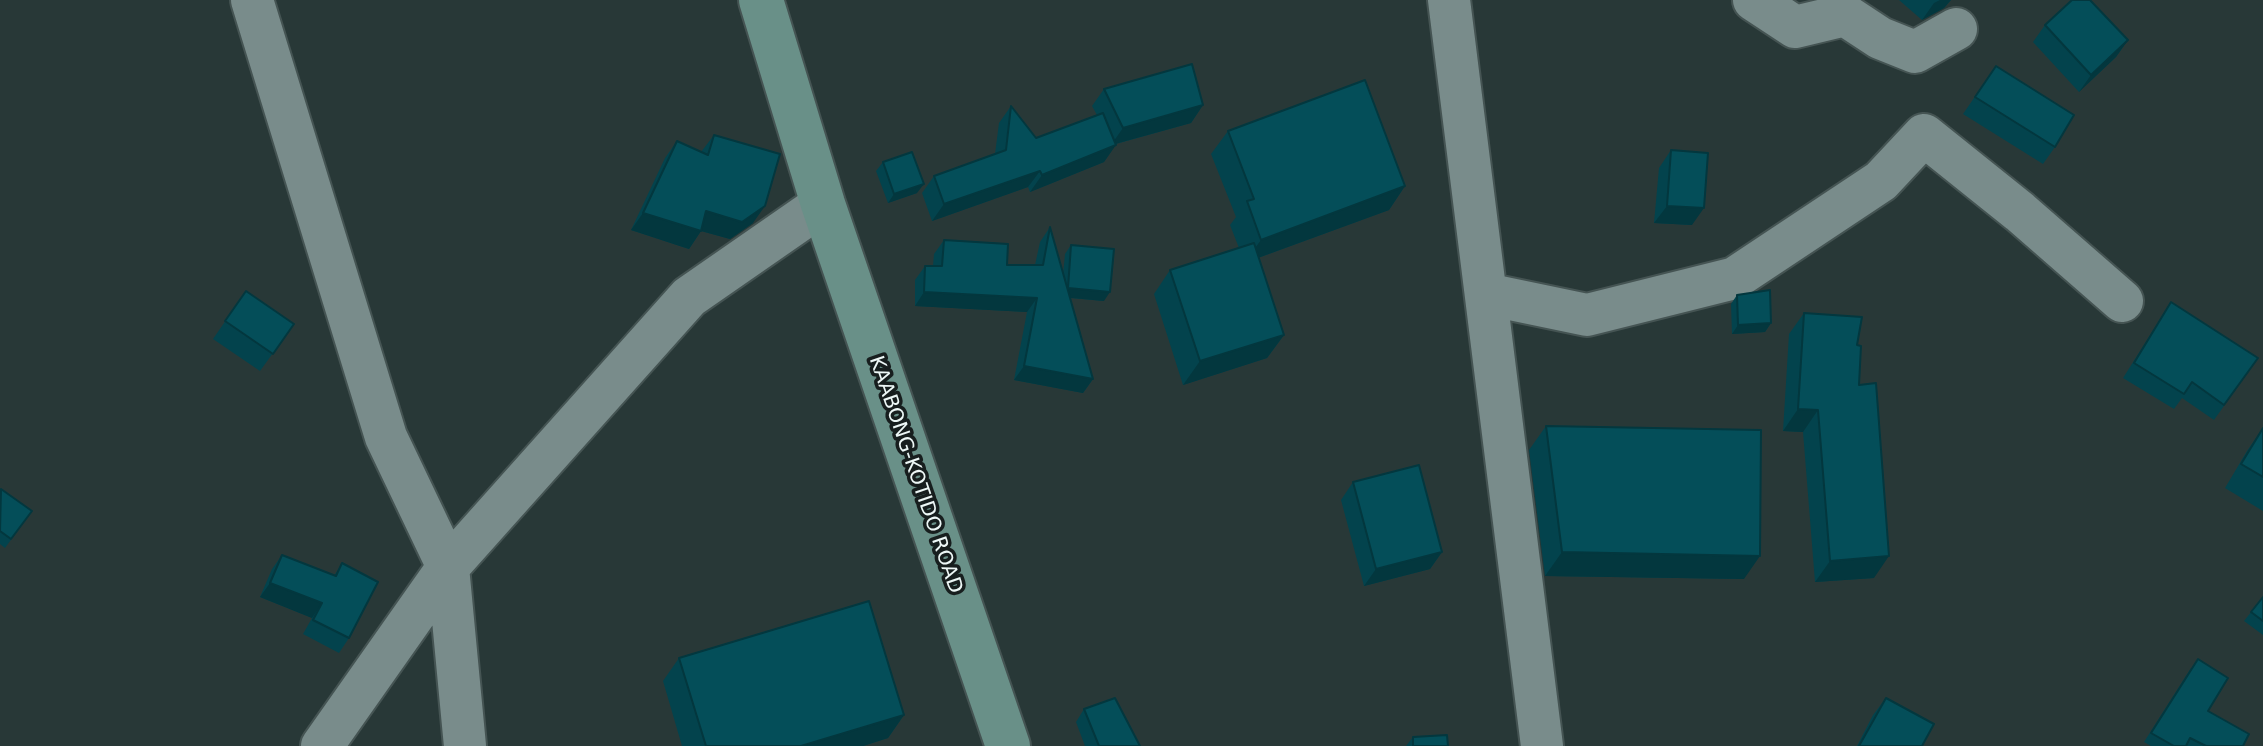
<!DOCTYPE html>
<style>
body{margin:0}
canvas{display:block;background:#283837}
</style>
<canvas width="2263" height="746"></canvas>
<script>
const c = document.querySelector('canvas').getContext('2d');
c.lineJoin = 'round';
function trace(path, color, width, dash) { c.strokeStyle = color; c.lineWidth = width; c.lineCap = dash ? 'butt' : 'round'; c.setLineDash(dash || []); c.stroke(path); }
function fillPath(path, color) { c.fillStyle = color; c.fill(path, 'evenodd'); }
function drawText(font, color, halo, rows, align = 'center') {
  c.font = font + ' "DejaVu Sans",sans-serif'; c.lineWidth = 7; c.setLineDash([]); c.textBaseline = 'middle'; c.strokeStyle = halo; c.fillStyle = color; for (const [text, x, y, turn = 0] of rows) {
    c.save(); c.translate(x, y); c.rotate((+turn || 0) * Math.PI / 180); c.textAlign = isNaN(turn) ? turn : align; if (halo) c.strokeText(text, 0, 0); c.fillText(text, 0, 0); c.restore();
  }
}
const minor = new Path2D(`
 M252,0L386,437L448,567L465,746
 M1449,0L1542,746
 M1754,0L1795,27L1845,15L1880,38L1915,52L1956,29
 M1486,294L1587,315L1735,278L1881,181L1924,135L2020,212L2122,301
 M322,746L448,567L689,297L823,204`);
const secondary = new Path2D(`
 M761,0L823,204L1008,746`);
trace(minor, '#455453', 46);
trace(secondary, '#455453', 48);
trace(minor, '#798c8b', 42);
trace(secondary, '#699088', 44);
fillPath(new Path2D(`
 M1899,0H1951L1944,8L1922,20Z
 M2045,25L2128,40L2116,57L2079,92L2033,42Z
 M1996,66L2055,147L2043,164L1963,114Z
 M1104,89L1203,105L1191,123L1116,144L1104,162L1030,192L1028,187L932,221L922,193L934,176L995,154L999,123L1011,106L1036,138L1097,115L1092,106Z
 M1228,131L1405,186L1389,210L1258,258L1284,335L1267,358L1183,385L1154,294L1170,270L1239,248L1230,225L1236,217L1211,154Z
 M714,135L753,223L730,239L701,231L689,249L631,230L665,158L677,141L701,152Z
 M1671,150L1692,225L1654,223L1659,168Z
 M883,162L917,193L888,203L876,171Z
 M1050,227L1063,275L1065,254L1071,245L1104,301L1070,298L1093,379L1083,393L1014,380L1027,312L915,306V280L925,266H933L934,254L944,240L1007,265H1035L1040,242Z
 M246,291L294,324L260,371L213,339Z
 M1737,295L1771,323L1765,332L1732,334L1731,304Z
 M2171,302L2258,358L2214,420L2182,398L2174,409L2123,378Z
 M1804,313L1857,345L1859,385L1874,578L1815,582L1803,432L1783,431L1789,334Z
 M1546,426L1744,579L1545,576L1529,450Z
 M2263,428V511L2225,488L2247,451Z
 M1353,482L1442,552L1430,569L1364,586L1341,500Z
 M0,490L32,511L5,548L0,544Z
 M282,555L334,576L342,563L349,638L339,653L303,634L312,618L260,597L272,569Z
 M2263,597V635L2244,621Z
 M679,658L904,715L888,738L863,746H682L663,681Z
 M2191,668L2208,711L2243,746H2151L2144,742Z
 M1886,698L1922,746H1857L1873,715Z
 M1084,709L1140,746H1085L1076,722Z
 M1413,737L1448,746H1406Z`), '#03434d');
fillPath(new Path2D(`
 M1940,0H1951L1944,8L1922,20L1934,3Z
 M2128,40L2116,57L2079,92L2091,75Z
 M1203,105L1191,123L1111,145L1123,128Z
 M1116,145L1104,162L1030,192L1042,175Z
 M1040,171L1028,187L932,221L944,204Z
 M924,184L917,193L888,203L894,194Z
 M1405,186L1389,210L1244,263L1261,240Z
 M765,206L753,223L730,239L694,229L706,211Z
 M1667,206L1704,208L1692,225L1654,223Z
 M643,213L701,231L689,249L631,230Z
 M1068,288L1110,292L1104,301L1062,297Z
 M924,292L1037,298L1027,312L915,306Z
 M1771,323L1765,332L1732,334L1738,325Z
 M1284,335L1267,358L1183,385L1200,361Z
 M1024,366L1093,379L1083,393L1014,380Z
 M1798,409L1818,410L1803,432L1783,431Z
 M1442,552L1430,569L1364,586L1376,569Z
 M1562,552L1760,556L1744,579L1545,576Z
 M1889,556L1874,578L1815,582L1830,561Z
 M270,583L322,603L312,618L260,597Z
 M904,715L888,738L863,746H801Z`), '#03373e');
const building = new Path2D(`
 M2072,0H2090L2128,40L2091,75L2045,25Z
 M1192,64L1203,105L1123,128L1104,89Z
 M1996,66L2074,115L2055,147L1975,97Z
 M1365,80L1405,186L1261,240L1247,201L1254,199L1228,131Z
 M1011,106L1036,138L1103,113L1116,145L1042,175L1040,171L944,204L934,176L1006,150Z
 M714,135L780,154L765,206L742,222L706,211L701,231L643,213L677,141L708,155Z
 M1671,150L1708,153L1704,208L1667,206Z
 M912,152L924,184L894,194L883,162Z
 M1050,227L1093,379L1024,366L1037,298L924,292L925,266H942L944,240L1008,244L1007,265H1043Z
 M1254,243L1284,335L1200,361L1170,270Z
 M1071,245L1114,249L1110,292L1068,288Z
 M1770,290L1771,323L1738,325L1737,295Z
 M246,291L294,324L273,354L225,321Z
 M2171,302L2258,358L2224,405L2192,382L2184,394L2134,363Z
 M1804,313L1862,317L1857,345L1861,346L1859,385L1876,383L1889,556L1830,561L1818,410L1798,409Z
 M1546,426L1761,430L1760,556L1562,552Z
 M2263,428V477L2241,464Z
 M1419,465L1442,552L1376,569L1353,482Z
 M1,489L32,511L11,539L0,531Z
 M282,555L336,576L342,563L378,582L349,638L313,620L322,603L270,583Z
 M2263,597V621L2251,612Z
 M869,601L904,715L801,746H706L679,658Z
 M2198,659L2228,678L2208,711L2249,734L2243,746H2206L2190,738L2186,746H2174L2151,733Z
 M1115,698L1140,746H1099L1084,709Z
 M1886,698L1934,724L1922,746H1859Z
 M1447,735L1448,746H1413V737Z`);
fillPath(building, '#044e59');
trace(building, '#03373e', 2);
drawText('20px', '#edf7f6', '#171e1e', [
 ["KAABONG-KOTIDO ROAD",915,475,71]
]);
</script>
